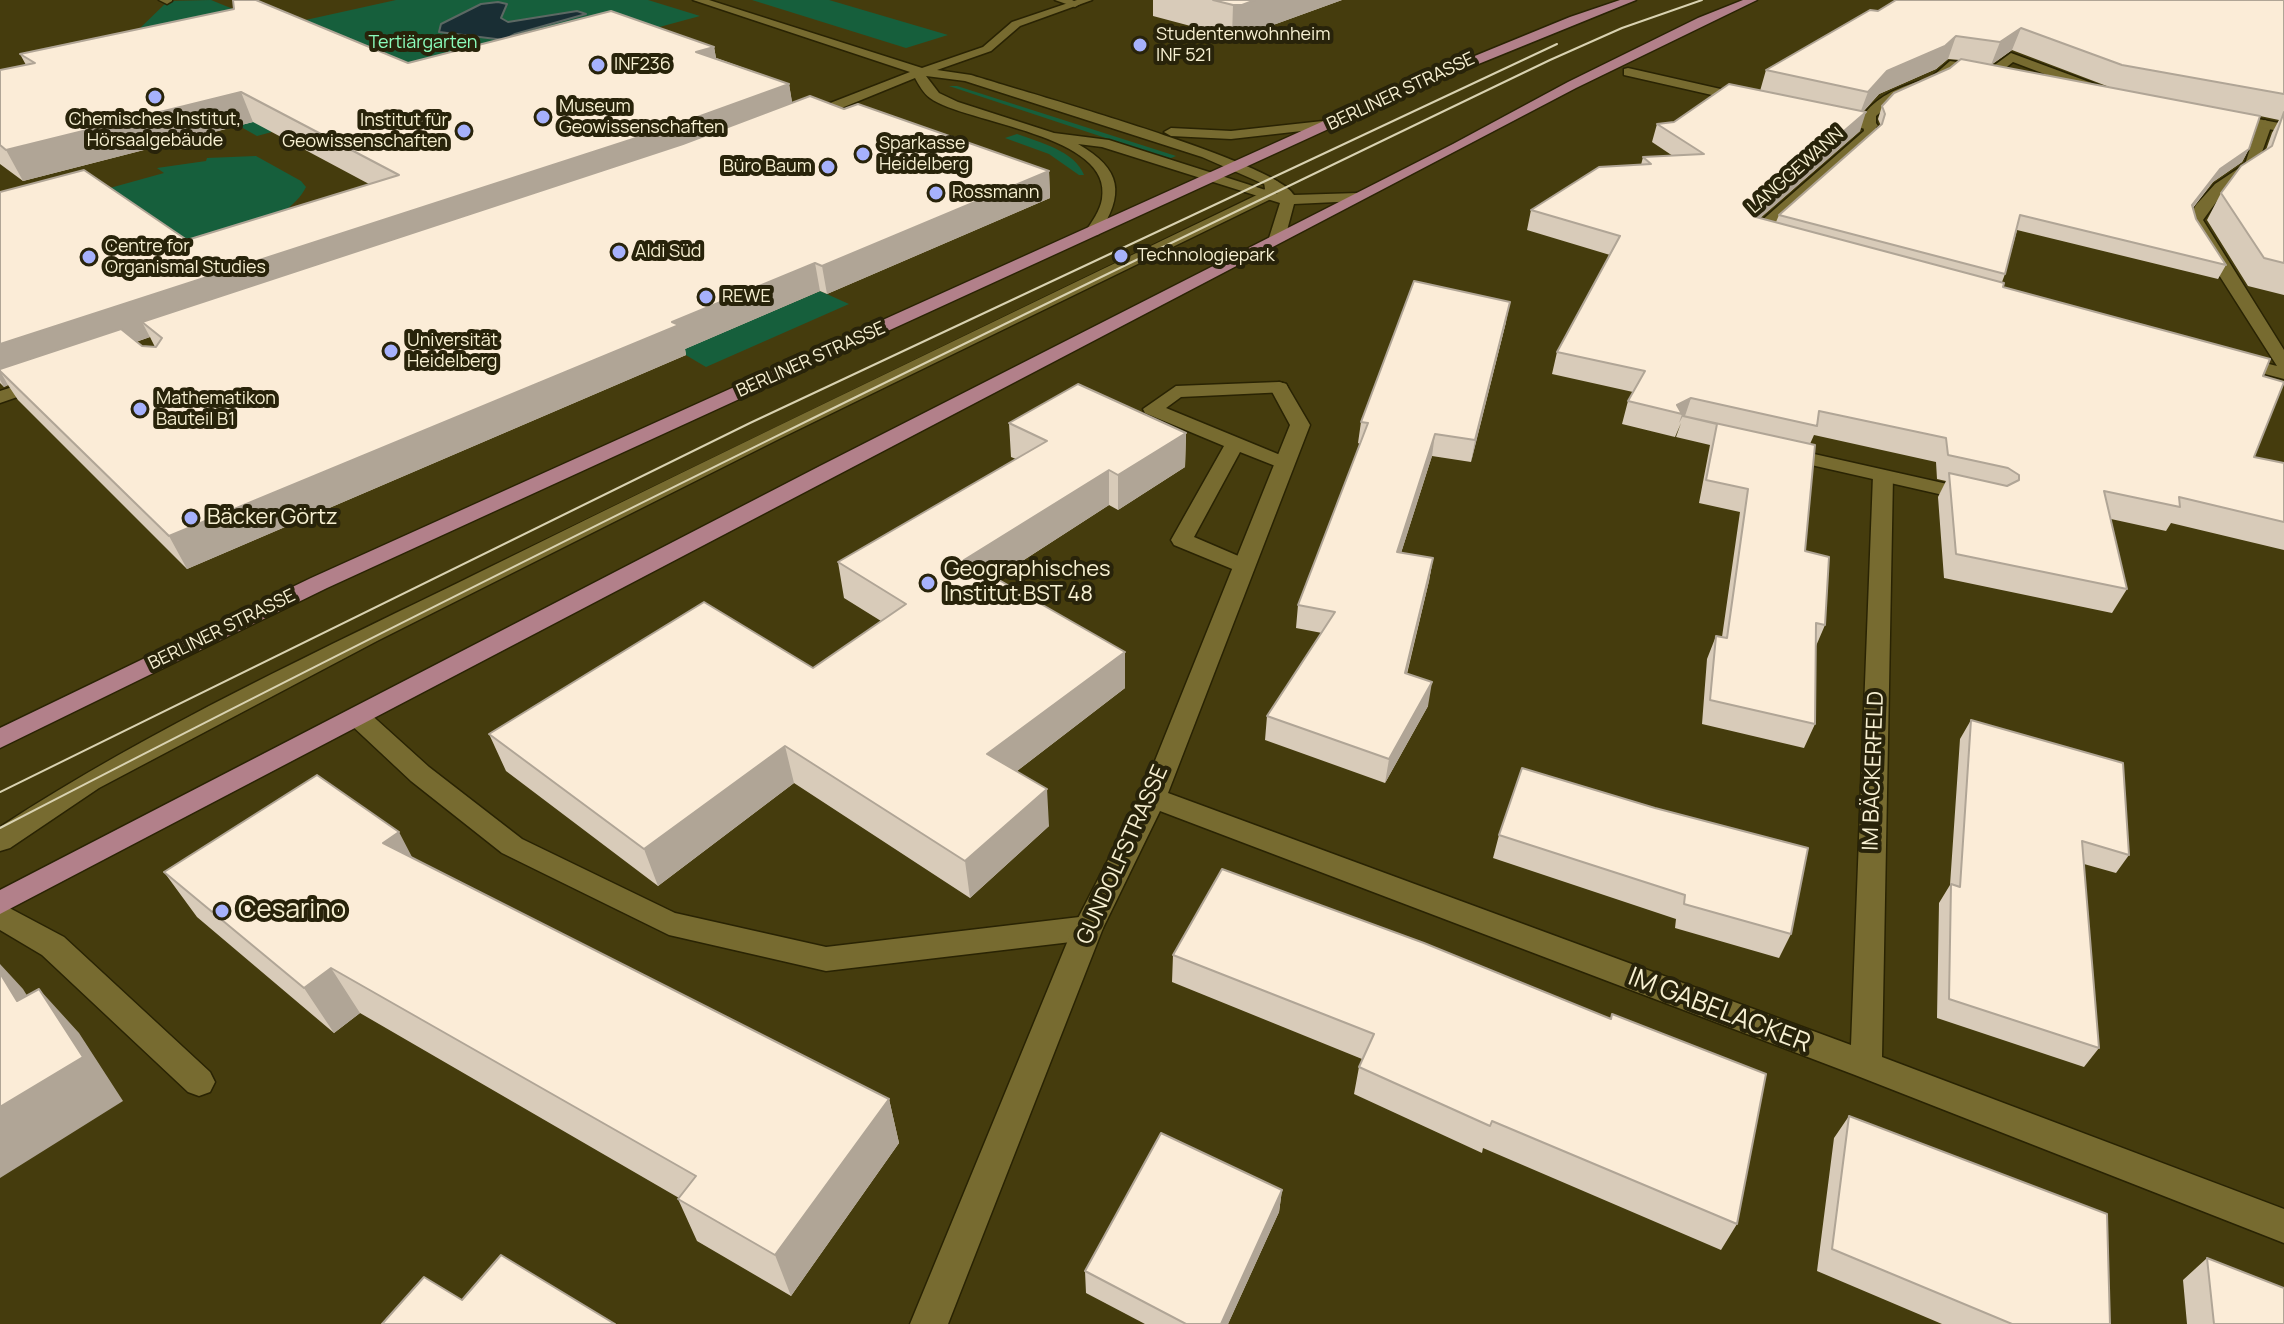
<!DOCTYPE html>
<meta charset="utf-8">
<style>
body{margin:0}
canvas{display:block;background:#453c0d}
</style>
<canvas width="2284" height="1324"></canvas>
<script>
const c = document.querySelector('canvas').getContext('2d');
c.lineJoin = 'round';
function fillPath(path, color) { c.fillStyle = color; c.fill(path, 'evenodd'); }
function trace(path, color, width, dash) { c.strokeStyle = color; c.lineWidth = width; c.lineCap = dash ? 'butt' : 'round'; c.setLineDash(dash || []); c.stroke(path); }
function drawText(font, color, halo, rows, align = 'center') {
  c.font = font + ' Manrope,sans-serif'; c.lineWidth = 8; c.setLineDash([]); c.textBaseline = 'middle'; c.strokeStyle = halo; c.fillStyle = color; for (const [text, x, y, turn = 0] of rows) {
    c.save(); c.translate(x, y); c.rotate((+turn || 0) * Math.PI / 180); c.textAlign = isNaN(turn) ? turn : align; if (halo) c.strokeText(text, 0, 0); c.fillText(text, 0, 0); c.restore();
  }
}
fillPath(new Path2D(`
 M211,0L260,20L106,61L168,1Z
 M396,0H648L700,16L257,136L220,115L274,27Z
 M752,0H829L948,35L906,48Z
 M949,86H957L1176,156L1169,159Z
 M1017,134C1039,142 1075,151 1084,175H1079L1049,154L1005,138Z
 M256,156L301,181L306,187C287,225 217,242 179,257L99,191L164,173L157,168L206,161L207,158Z
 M820,291L849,304L706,367L679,351Z`), '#165f3c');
const water = new Path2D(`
 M498,2L507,4L501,18L508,22L577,11L586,14L515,34L504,40L439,32L441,24L481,4Z`);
fillPath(water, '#192e34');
trace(water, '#5c6863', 2);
const lane = new Path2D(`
 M159,0H172V1L167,4Z
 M1055,0H1072L1080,4L1075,7Z
 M1920,81L1926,85L1924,88L1899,96L1876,116V135L1768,231L1774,233V239L1752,235V229L1864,131L1862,117C1876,97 1897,88 1920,81Z
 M2265,120L2272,124L2256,169L2225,190L2203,220L2284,350V379L2231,365L2228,361L2237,356L2277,366L2191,231L2187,220L2196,205L2215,184L2245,164L2258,124Z
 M1271,178L1278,182L1279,190L1271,199L779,439L377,641L99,788L10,848L0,851V827C154,726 324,649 488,568C745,441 1003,317 1261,193L1265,189L1264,182Z
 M1279,382L1286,384L1288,388L1286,392L1181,397L1166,408L1290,459L1293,463L1283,469L1240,452L1194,537L1250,561L1253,566L1250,571L1242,573L1174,545L1171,540L1224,446L1145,413L1143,409L1176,386Z
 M1783,447L1974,490L1984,496L1974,502L1776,457L1773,453Z
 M358,708L367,711L429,767L522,839L675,913L826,947L1088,916L1098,920L1103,928L1098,936L1088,940L826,971L669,935L502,853L411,781L349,723L345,717L349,711Z
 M0,903L64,937L210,1072L215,1082L210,1092L199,1096L188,1092L42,955L0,930Z`);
const street = new Path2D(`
 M693,0H709L922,68L983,47L1012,22L1077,0H1092L1020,26L991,51L937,70L971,75C1021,91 1277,162 1294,195L1358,193L1365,197L1358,201L1294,204L1285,238L1277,243L1269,238L1280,203L1102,147L1078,144C1122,169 1125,194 1098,235H1088L1085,232C1092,222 1100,211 1102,199C1114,134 966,124 930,98C923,93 919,85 915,78L812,120H802V114L910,72ZM926,76L965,81L1202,157L1266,185L1278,194L1109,140L1054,133L958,102L939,93Z
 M2011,53L2108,89L2110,92L2100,95L2013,62L2003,70L2023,73V79L1956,68L1944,78L1934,75L1950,61L1992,67Z
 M1628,68L1747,95L1753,99L1747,103L1624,75V69Z
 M2227,113L2284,124V132L2222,120V114Z
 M1830,114L1876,123L1878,126L1871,130L1825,121L1824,118Z
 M1332,120L1337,121V127L1231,139L1171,136L1164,132L1171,128L1231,131Z
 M43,377L52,382L49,386L0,403V391Z
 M1279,382L1286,384L1310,425L1168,793L1851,1045L1873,476L1883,470L1890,472L1893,476L1882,1057L2284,1209V1243L1855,1075L1160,811L1103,928L948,1324H910L1073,928L1140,798L1290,425L1270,388Z`);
const primary = new Path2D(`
 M1620,0H1636L1407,93L327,588L0,748V728L311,578L1399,87L1570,17Z
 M1743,0H1757L1576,88L0,914V890L818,467L1453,144L1568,82L1698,18Z`);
trace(lane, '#292303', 3);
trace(street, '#292303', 3);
trace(primary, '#292303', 3);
fillPath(lane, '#776b30');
fillPath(street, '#776b30');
fillPath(primary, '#b2808a');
trace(new Path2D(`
 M0,792L750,423L1557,44
 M0,828C512,563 1030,310 1550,60L1622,28L1702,0`), '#d9d2b1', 2);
fillPath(new Path2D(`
 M1153,0H1342L1240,37H1232L1153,16Z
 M2284,0V295L2248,286L2207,220L2221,193L2266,150L2272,133L2279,120L2260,116L2249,149L2242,162L2213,182L2193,208L2196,219L2226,265L2218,279L2017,230L2005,274L2002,282L2003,287L2263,376L2254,457L2284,463V550L2171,523L2166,531L2111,519L2127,589L2112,613L1944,578L1938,497L1946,481L1937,479L1936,462L1814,435L1810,444L1805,551L1825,625L1816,646L1815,724L1804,748L1702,724L1707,659L1716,636L1722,637L1740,512L1699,503L1710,445L1676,437L1681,423L1675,437L1622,424L1628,401L1633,392L1552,374L1557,352L1610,255L1527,230L1531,210L1641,165L1643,157L1673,156L1652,142L1657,124L1674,122L1760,91L1766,70L1878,11ZM2012,50L2112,88L1991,65ZM1948,59L1960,60L1950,68L1882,106L1878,119L1881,126L1779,215L1776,222L1760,218L1860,131L1863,112L1879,94L1936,69Z
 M714,47L716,58L789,84L792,103L844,109L1049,171L1050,198L827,294L820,291L685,349L686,355L187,569L18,400L8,385L4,387L0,383V192L187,240L369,184L253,122L23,181L0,164V70L26,65L20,54L408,63ZM150,337L155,347L142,346L136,342Z
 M1506,322L1471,462L1432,456L1401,553L1433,558L1429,581L1407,674L1428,706L1385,783L1265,740L1267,716L1322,633L1296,628L1298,605L1360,444L1358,443L1361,422Z
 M1009,423L1186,433L1185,467L1118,510L1109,505L996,578L1125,652V688L1017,771L1049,826L970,898L794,783L658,886L506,771L489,734L813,668L881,621L844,598L838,562L1016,459L1011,457Z
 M1971,720L2129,855L2116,873L2084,864L2099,1048L2084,1067L1937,1018L1939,903L1950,885L1960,739Z
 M1522,768L1791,934L1779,958L1675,928L1676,919L1493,858L1499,835Z
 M413,858L889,1099L899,1143L791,1296L697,1241L678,1199L679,1198L360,1013L334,1033L197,917L164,872Z
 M1222,869L1737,1224L1721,1250L1483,1148L1482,1153L1354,1094L1359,1067L1362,1059L1172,982L1173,955Z
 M1849,1116L2110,1324H1942L1817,1271L1834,1138Z
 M1282,1190L1279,1212L1228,1324H1145L1086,1293L1085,1271Z
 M2207,1258L2284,1324H2187L2183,1280Z`), '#d8cbb9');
fillPath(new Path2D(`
 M1255,0H1342L1240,37H1232L1233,5Z
 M2021,28L2012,50L1991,65L2000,42Z
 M1956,36L1948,59L1936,69L1879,94L1859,116L1868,92L1887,71Z
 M714,47L719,75L696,52Z
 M789,84L794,113L142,322L150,337L13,383L0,371V344Z
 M241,92L253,122L23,181L6,150Z
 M1866,112L1860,131L1750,227L1756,207Z
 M2249,149L2242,162L2213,182L2184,218L2192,205L2220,169Z
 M1049,171L1050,198L827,294L822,266Z
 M815,263L820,291L685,349L686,355L187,569L169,536L672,322Z
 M1510,302L1506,322L1471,462L1475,440Z
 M0,371L8,385L4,387L0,380Z
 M1691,398L1685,416H1683L1679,423L1682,414L1677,405Z
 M1186,433L1185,467L1118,510V475Z
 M1435,434L1432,456L1394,575L1397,552Z
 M1109,470V505L968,596L964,560Z
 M1433,558L1429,581L1401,697L1405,673Z
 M1125,652V688L991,791L987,754Z
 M1432,682L1428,706L1385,783L1389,759Z
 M785,746L794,783L658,886L644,849Z
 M1047,789L1049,826L970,898L965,861Z
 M399,832L423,878L383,843Z
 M0,964L23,989L58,1046L17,1001L0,973Z
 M331,968L360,1013L334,1033L304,988Z
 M39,989L79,1033L123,1101L0,1178V1107Z
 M889,1099L899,1143L791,1296L775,1255Z
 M1282,1190L1279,1212L1228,1324H1221Z`), '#b0a596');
const building = new Path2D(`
 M233,0H256L408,63L611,11L714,47L696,52L789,84L670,127L0,344V192L84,170L187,240L399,175L241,92L6,150L0,145V70L35,63L20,54L234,9Z
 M1213,0H1255L1242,5H1233Z
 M1896,0H2284V94L2122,65L2021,28L2000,42L1956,36L1945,46L1887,71L1868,92L1766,70L1870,10L1878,11Z
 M1961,59L2260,116L2249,149L2220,169L2192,205L2196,219L2226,265L2020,215L2005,274L1779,215L1882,124L1885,114L1882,106L1894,93L1950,68Z
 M1729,84L1866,112L1756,207V217L2004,283L2003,287L2270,359L2263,376L2284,382L2254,457L2284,463V522L2179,497L2180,507L2104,491L2127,589L1956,554L1949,473L2007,486L2019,480V475L2008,468L1948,455L1946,438L1819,411L1817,426L1691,398L1677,405L1682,414L1628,401L1645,371L1557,352L1620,236L1531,210L1599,167L1651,164L1643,157L1704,154L1657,124L1674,122Z
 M810,96L844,109L858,104L1049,171L822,266L815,263L672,322L679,325L169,536L0,371V369L121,329L142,346L156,347L162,338L142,322L683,144Z
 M2284,112V263L2264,258L2221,193L2241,166L2272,146Z
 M1414,281L1510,302L1475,440L1435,434L1397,552L1433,558L1405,673L1432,682L1389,759L1267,716L1335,612L1298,605L1368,423L1361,422Z
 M1078,384L1186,433L1118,475L1109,470L964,560L1125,652L987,754L1047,789L965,861L785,746L644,849L489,734L704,602L813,668L906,604L838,562L1047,441L1009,423Z
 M1683,416L1815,445L1805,551L1829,557L1825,625L1816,623L1815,724L1710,700L1716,636L1727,638L1748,489L1706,480L1717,424Z
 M1971,720L2123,763L2129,855L2082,841L2099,1048L1949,999L1951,884L1960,887Z
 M1522,768L1655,808L1808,848L1791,934L1684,904L1685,895L1499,835Z
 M317,775L399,832L383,843L889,1099L775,1255L678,1199L696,1176L331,968L304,988L164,872Z
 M1222,869L1424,943L1611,1019L1612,1014L1766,1074L1737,1224L1492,1121L1490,1126L1359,1067L1374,1034L1173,955Z
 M0,973L17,1001L39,989L83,1057L0,1107Z
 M1849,1116L2107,1214L2110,1324H2012L1832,1249Z
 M1161,1133L1282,1190L1221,1324H1186L1085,1271Z
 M501,1255L615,1324H382L424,1277L462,1300Z
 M2207,1258L2284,1288V1324H2214Z`);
fillPath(building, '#fbecd7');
trace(building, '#b0a596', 2);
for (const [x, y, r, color] of [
 [1140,45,8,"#a6b1fc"],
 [598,65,8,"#a6b1fc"],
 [155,97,8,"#a6b1fc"],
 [543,117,8,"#a6b1fc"],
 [464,131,8,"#a6b1fc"],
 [863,154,8,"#a6b1fc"],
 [828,167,8,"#a6b1fc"],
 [936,193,8,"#a6b1fc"],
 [619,252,8,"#a6b1fc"],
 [1121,256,8,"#a6b1fc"],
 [89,257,8,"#a6b1fc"],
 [706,297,8,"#a6b1fc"],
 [391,351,8,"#a6b1fc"],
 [140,409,8,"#a6b1fc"],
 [191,518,8,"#a6b1fc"],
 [928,583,8,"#a6b1fc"],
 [222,911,8,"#a6b1fc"]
]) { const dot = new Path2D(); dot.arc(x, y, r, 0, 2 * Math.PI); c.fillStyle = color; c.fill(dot); trace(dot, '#28230a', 3); }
drawText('18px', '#f7f0d2', '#28230a', [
 ["Studentenwohnheim",1156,35],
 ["INF 521",1156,56],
 ["INF236",614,65],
 ["Museum",559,107],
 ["Geowissenschaften",559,128],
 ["Chemisches Institut,",155,120,"center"],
 ["Hörsaalgebäude",155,141,"center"],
 ["Institut für",448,121,"right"],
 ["Geowissenschaften",448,142,"right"],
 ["Sparkasse",879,144],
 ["Heidelberg",879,165],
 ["Büro Baum",812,167,"right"],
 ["Rossmann",952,193],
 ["Centre for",105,247],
 ["Organismal Studies",105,268],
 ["Aldi Süd",635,252],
 ["Technologiepark",1137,256],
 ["REWE",722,297],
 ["Universität",407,341],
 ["Heidelberg",407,362],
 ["Mathematikon",156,399],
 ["Bauteil B1",156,420]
], 'left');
drawText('18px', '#8afcbb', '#28230a', [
 ["Tertiärgarten",423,43]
]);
drawText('18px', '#f7f0d2', '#28230a', [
 ["BERLINER STRASSE",1401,92,-25],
 ["LANGGEWANN",1796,171,-41],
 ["BERLINER STRASSE",811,360,-24],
 ["BERLINER STRASSE",222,630,-26]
]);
drawText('22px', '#f7f0d2', '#28230a', [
 ["Bäcker Görtz",207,518],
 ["Geographisches",944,570],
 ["Institut BST 48",944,595]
], 'left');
drawText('22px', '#f7f0d2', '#28230a', [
 ["IM BÄCKERFELD",1874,771,-88],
 ["GUNDOLFSTRASSE",1123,855,-66]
]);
drawText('26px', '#f7f0d2', '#28230a', [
 ["Cesarino",238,911]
], 'left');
drawText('26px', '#f7f0d2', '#28230a', [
 ["IM GABELACKER",1719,1011,21]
]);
</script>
